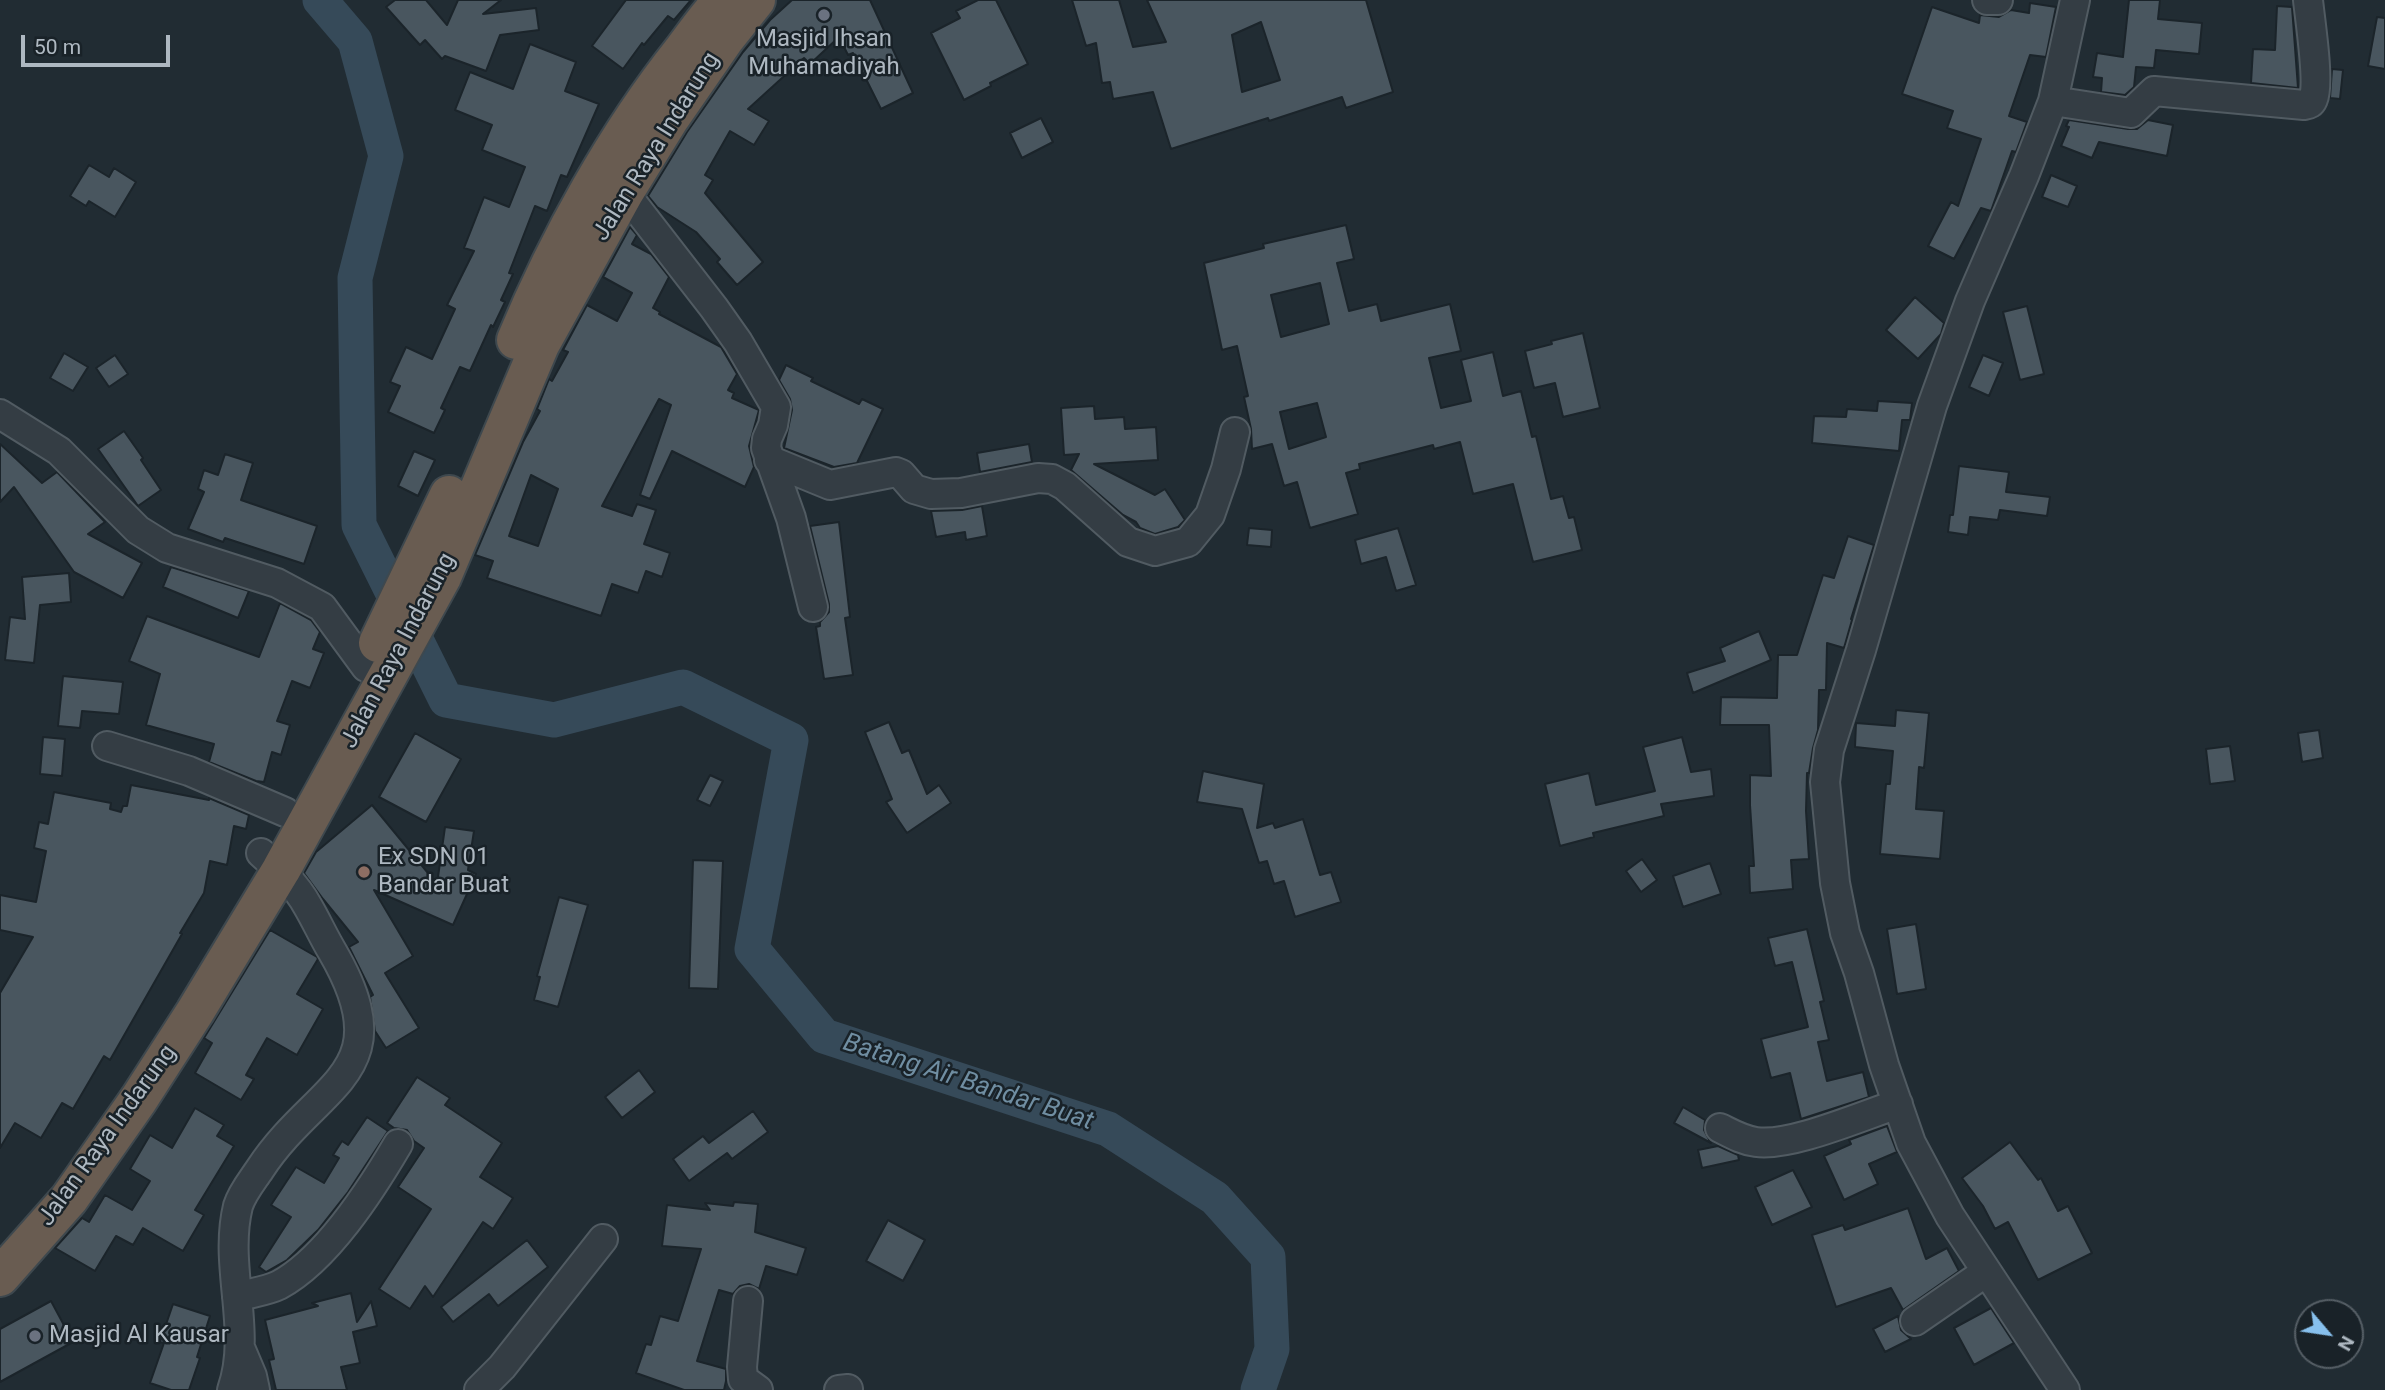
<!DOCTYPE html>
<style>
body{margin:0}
#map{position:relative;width:2385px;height:1390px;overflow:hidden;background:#212c33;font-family:Roboto,sans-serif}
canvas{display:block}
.north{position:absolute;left:2294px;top:1299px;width:70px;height:70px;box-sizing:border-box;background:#192228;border:2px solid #555e65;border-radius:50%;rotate:119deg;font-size:19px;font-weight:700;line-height:28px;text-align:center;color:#aeb8c1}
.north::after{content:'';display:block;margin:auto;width:24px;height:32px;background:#87c0ed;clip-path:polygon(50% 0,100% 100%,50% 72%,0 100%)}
.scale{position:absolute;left:21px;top:35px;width:149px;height:32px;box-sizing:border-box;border:4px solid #aeb8c1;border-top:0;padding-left:9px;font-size:21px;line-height:24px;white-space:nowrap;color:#aeb8c1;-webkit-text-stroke:5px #192228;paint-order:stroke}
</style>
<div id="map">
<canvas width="2385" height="1390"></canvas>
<div class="north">N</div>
<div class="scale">50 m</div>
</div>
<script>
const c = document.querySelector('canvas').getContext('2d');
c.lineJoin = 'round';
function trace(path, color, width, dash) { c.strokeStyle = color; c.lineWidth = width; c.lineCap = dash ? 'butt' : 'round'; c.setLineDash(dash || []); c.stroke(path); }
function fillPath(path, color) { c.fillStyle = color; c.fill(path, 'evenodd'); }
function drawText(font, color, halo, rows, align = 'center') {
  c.font = font + ' Roboto,sans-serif'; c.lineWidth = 5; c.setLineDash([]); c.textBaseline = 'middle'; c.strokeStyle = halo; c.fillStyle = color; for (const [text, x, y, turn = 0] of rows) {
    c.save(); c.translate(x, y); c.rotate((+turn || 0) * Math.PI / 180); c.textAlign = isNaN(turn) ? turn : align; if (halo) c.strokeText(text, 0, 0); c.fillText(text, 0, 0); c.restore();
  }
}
trace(new Path2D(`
 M320,0L355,41L386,156L355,278L359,525L446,700L554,720L683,687L791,740L752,949L824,1036L1108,1129L1215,1198L1268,1257L1272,1349L1258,1390`), '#364a59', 35);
const building = new Path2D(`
 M395,0H426L447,25L458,0H501L483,14L536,8L539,30L500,35L486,71L445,56L442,59L425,40L420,45L386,7Z
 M626,0H691L674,20L668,16L644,45L642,43L623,69L592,46Z
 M792,0H870L913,93L881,109L853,53L848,55L839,37L810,64L804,58L748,109L769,121L754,145L730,131L705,175L713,180L705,193L763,262L737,285L717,262L720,259L696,232L657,207L648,196L687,132L743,52L770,20Z
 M978,0H996L1028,64L990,83L991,86L964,100L931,33L960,18L956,11Z
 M1072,0H1119L1133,47L1166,42L1147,0H1366L1393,92L1346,108L1342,97L1269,121L1268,118L1171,149L1153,92L1113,99L1110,82L1102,83L1096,43L1086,46ZM1261,22L1280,80L1242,92L1232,35Z
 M2129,0H2160L2158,19L2202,23L2199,54L2156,50L2154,68L2136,67L2134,87L2125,95L2101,92L2102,78L2093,77L2097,53L2123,57Z
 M2030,3L2056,7L2046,57L2030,55L2009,116L2027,122L2016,152L2012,151L1991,211L1981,208L1954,259L1928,246L1951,202L1958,206L1981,139L1947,128L1953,111L1902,94L1932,7L1979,23L1980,15L1999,17L2011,10L2029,13Z
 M2277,6L2292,7L2298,88L2251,83L2253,49L2275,50Z
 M2377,17L2385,18V69L2368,66Z
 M530,44L576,62L565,91L599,104L567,177L561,175L547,211L535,206L509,273L513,274L501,300L505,302L493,327L491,325L470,371L460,367L441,408L445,410L434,433L388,412L400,386L390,382L406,347L432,359L455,309L447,305L474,251L464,248L484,197L509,207L525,167L482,150L492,125L455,110L470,72L513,89Z
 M2332,69L2343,70L2340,99L2330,98Z
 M1041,118L1053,142L1022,158L1010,133Z
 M2069,120L2128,129H2137L2148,120L2173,125L2167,156L2099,142L2092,158L2061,146L2069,127L2066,126Z
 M89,165L109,177L114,168L136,182L115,217L89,201L86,206L70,196Z
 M2051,175L2077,186L2068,207L2042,197Z
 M1346,225L1354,259L1337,263L1349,311L1377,304L1381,321L1450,304L1461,351L1429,358L1441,408L1471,401L1461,360L1493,352L1503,396L1521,391L1532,437L1536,436L1551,499L1563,496L1569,518L1574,517L1582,550L1533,562L1513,484L1473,494L1460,442L1434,449L1433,445L1359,464L1360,469L1346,473L1358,514L1310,528L1297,482L1284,486L1272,444L1252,449L1251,429L1244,397L1248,396L1237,346L1222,350L1204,263L1264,248L1263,244ZM1320,283L1329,324L1281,337L1271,295ZM1317,403L1326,437L1289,449L1280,412Z
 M630,227L637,235L632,244L651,254L669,277L653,308L660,312L659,314L721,347L737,374L728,390L734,393L732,398L759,410L749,446L754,467L745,487L672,451L650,499L640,495L671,405L659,399L602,506L632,516L637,504L656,510L644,544L670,553L662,577L646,571L638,593L612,584L601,616L487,578L493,561L475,555L523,442L540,411L537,409L549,379L552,381L568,352L563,350L587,305L617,321L632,293L603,277ZM531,475L558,489L538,546L509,536Z
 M1915,297L1944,323L1941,334L1918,359L1886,330Z
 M2027,306L2044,374L2020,380L2003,312Z
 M1583,333L1600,408L1563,417L1555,383L1534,388L1525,351L1552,344L1551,341Z
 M64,353L88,367L73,391L50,378Z
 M115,355L128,374L109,387L96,368Z
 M1983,355L2003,363L1989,396L1969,387Z
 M786,365L813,378L811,381L859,404L862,399L883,409L857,463L834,467L784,448L792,410L790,399L779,380Z
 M1878,401L1912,403L1910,420H1902L1899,451L1812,443L1814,416L1846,417L1847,409L1877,411Z
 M1094,406L1095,419L1124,417L1125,429L1156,427L1158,460L1094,464L1155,495L1165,489L1185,520L1178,527L1155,534L1140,528L1136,522L1123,515L1071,470L1079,454L1064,455L1061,408Z
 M124,431L143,458L141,460L161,490L138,506L98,449Z
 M0,444L42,483L57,472L105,522L88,534L142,563L123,598L74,572L14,487L0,502Z
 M1029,444L1032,462L980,472L977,453Z
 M414,451L435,460L418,496L398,486Z
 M225,454L253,463L241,500L317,526L304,564L225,538L223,542L188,529L204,492L198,489L204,470L218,475Z
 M1959,466L2009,472L2006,492L2050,497L2047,516L2000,510L1998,520L1970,517L1968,535L1948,532L1950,515H1953Z
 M982,506L987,536L966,540L965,532L936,537L931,511L962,510Z
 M839,522L850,617L845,618L853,675L824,679L816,627L820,626V622L829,612V604L810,526Z
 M1249,528L1272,530L1271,547L1247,545Z
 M1398,528L1416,585L1396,591L1386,557L1361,564L1355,540Z
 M1848,536L1874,545L1851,619L1852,620L1844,648L1827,643L1826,690H1819L1818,730L1813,748L1809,773H1807L1806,811L1809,859L1791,860L1793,889L1750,893L1749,866H1754L1750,805V775L1771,776L1769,725H1720L1721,697L1777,698L1778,655H1797L1823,575L1834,578Z
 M171,567L249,591L238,618L163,587Z
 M69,573L71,602L40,605L34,663L5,660L10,617L25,619L22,577Z
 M280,603L311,620L320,632L313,649L324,653L310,688L292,681L277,721L290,725L281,755L272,752L264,782L256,781L209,762L214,744L146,725L160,674L129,661L147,616L259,657Z
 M1759,631L1771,660L1693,693L1687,673L1725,661L1720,648Z
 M63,676L123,682L119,714L82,711L80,728L58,726Z
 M1896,710L1929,713L1924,768L1919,767L1916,809L1944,811L1940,859L1880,854L1886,784H1890L1893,751L1855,747L1856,723L1895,726Z
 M889,722L902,753L909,750L927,794L939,785L951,803L907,833L886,802L892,799L865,732Z
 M2319,730L2323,758L2302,762L2298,733Z
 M415,733L461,759L426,822L379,797Z
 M43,737L65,739L62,776L40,774Z
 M1682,737L1691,772L1711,769L1714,796L1661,804L1664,816L1593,833L1594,837L1560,846L1545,784L1589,773L1596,805L1655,791L1643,747Z
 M2230,746L2235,781L2210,784L2206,749Z
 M1203,771L1264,784L1257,828L1273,823L1275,828L1303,819L1320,875L1331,872L1341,902L1295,917L1284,881L1274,884L1267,861L1259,863L1242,809L1197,802Z
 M710,775L723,781L710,806L697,800Z
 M131,785L209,800V798L249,815L246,829L234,826L227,865L210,861L204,893L180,933L182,934L110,1060L104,1056L73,1109L62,1103L41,1138L15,1123L0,1148V993L33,937L0,930V895L36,902L46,851L34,848L39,822L48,824L54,792L111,803L110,809L121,812L123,806H127Z
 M372,805L437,884L445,827L474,831L468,870L476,874L453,925L374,890L413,956L385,973L419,1028L386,1048L375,1031L370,997L373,995L349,947L358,942L323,899L304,873L316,852Z
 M1642,859L1657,880L1641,892L1626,871Z
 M693,860L723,861L718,989L689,988Z
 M1710,863L1721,894L1683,907L1673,876Z
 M559,897L588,905L558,1007L534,1000L540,977L537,976Z
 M1916,924L1926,989L1897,994L1887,929Z
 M1807,929L1824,1001L1820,1002L1829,1040L1818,1042L1827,1081L1863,1072L1869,1097L1801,1119L1790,1073L1771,1078L1761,1039L1808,1027L1792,962L1775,966L1768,938Z
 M270,930L317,957L318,959L297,994L323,1009L297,1055L267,1038L246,1075L254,1079L241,1100L195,1073L212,1043L204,1038Z
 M639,1070L655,1092L622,1118L605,1097Z
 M417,1077L450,1098L445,1105L502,1143L480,1177L513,1198L493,1229L483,1222L433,1297L425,1286L410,1309L379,1289L431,1209L398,1187L424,1148L414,1141L407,1130L394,1128L387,1123Z
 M1683,1107L1705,1120L1704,1130L1711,1143L1674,1123Z
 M195,1108L224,1125L217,1136L234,1146L195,1210L204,1215L183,1251L143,1228L133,1245L116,1236L95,1271L55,1248L82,1218L89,1222L105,1195L132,1210L150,1181L130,1169L150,1135L172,1148Z
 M753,1111L768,1132L732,1159L727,1153L689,1181L673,1159L703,1136L709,1143Z
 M367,1117L388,1131L348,1192L318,1230L287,1260L266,1272L259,1267L291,1217L271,1205L296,1167L324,1183L339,1158L333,1155L342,1141L348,1145Z
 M1887,1126L1897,1152L1869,1164L1878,1184L1844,1200L1824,1156L1851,1144L1849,1140Z
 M2010,1142L2038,1180L2041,1178L2058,1211L2068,1206L2092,1253L2038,1280L2008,1222L1995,1229L1983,1206L1962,1178Z
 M1718,1146L1738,1155L1739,1160L1702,1168L1698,1150Z
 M1793,1170L1812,1207L1772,1225L1755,1187Z
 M734,1202L758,1204L755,1232L806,1248L797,1275L766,1266L759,1289L749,1284L740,1286L733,1294L719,1290L697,1361L726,1369V1381L724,1390H684L636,1373L646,1344L651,1345L660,1316L678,1321L701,1249L662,1246L667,1205L710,1210L705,1203L733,1206Z
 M1908,1208L1926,1259L1947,1248L1959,1271L1903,1310L1891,1288L1836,1307L1812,1235L1843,1225L1845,1230Z
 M888,1220L925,1240L903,1281L866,1261Z
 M527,1240L548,1267L498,1306L489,1294L453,1322L441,1307Z
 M351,1293L357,1322L371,1301L377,1326L353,1332L360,1363L341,1367L347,1390H276L269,1360L274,1359L265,1320L318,1306L312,1303Z
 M51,1301L73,1342L0,1382V1329Z
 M173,1304L210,1316L197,1357L200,1358L189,1390H171L150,1383L164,1343L160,1342Z
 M1991,1308L2014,1343L1974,1365L1954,1328Z
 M1898,1316L1901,1330L1911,1339L1885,1352L1873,1329Z`);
fillPath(building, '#49565f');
trace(building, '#1b242a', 2);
const minor = new Path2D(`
 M1987,0H1998
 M2053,101L2131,113L2154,91L2304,105C2309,104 2311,104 2313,99C2320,84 2310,20 2308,0
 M614,179L714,308L738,342L776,407L773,425L767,439L766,448L791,518L813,607
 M0,414L59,451L138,530L167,548L277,583L322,607L366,667
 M769,460L830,485L896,472L901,474L914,489L931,494L961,493L1038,478L1052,479L1065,486L1128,542L1155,551L1188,542L1210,515L1226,469L1235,432
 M107,746L189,771L285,812
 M1720,1128C1732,1134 1742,1140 1756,1142C1791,1147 1861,1116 1898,1104
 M237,1297C250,1293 267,1291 279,1285C327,1259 371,1190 398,1144
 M748,1301L742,1367L743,1379L758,1390
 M1915,1321L1986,1272
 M241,1350L252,1376L255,1390
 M232,1390C253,1330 223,1267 238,1206C242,1193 252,1181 260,1169C317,1082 404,1074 332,951C323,936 316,920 307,905C296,885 278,868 261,853
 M479,1390L502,1367L603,1239
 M839,1390L848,1389
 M2065,1390L1950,1216L1911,1143L1884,1065L1859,973L1845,933L1835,883L1825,782L1829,750L1861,650L1932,406L1970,301L2024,176L2053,101L2075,0`);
const highway = new Path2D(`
 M516,340C557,241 616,134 683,50C696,33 708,15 723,0
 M378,643L449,495
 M0,1277L69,1199L139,1099L195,1012L281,870L442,577L540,345L624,193L669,120L725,39L756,0`);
trace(minor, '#515b62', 32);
trace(highway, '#3e484e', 42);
trace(minor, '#343d44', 28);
trace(highway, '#695c51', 38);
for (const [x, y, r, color] of [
 [824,15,7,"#6b7280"],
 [364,872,7,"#8d6e63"],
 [35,1336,7,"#6b7280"]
]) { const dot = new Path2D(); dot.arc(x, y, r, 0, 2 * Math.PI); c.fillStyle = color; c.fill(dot); trace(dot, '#192228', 2.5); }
drawText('24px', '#aeb8c1', '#192228', [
 ["Masjid Ihsan",824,40,"center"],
 ["Muhamadiyah",824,68,"center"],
 ["Ex SDN 01",378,858],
 ["Bandar Buat",378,886],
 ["Masjid Al Kausar",49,1336]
], 'left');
drawText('24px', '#aeb8c1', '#192228', [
 ["Jalan Raya Indarung",657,147,-58],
 ["Jalan Raya Indarung",399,651,-62],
 ["Jalan Raya Indarung",108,1136,-54]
]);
drawText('italic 26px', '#708ea2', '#192228', [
 ["Batang Air Bandar Buat",968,1083,18]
]);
</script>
